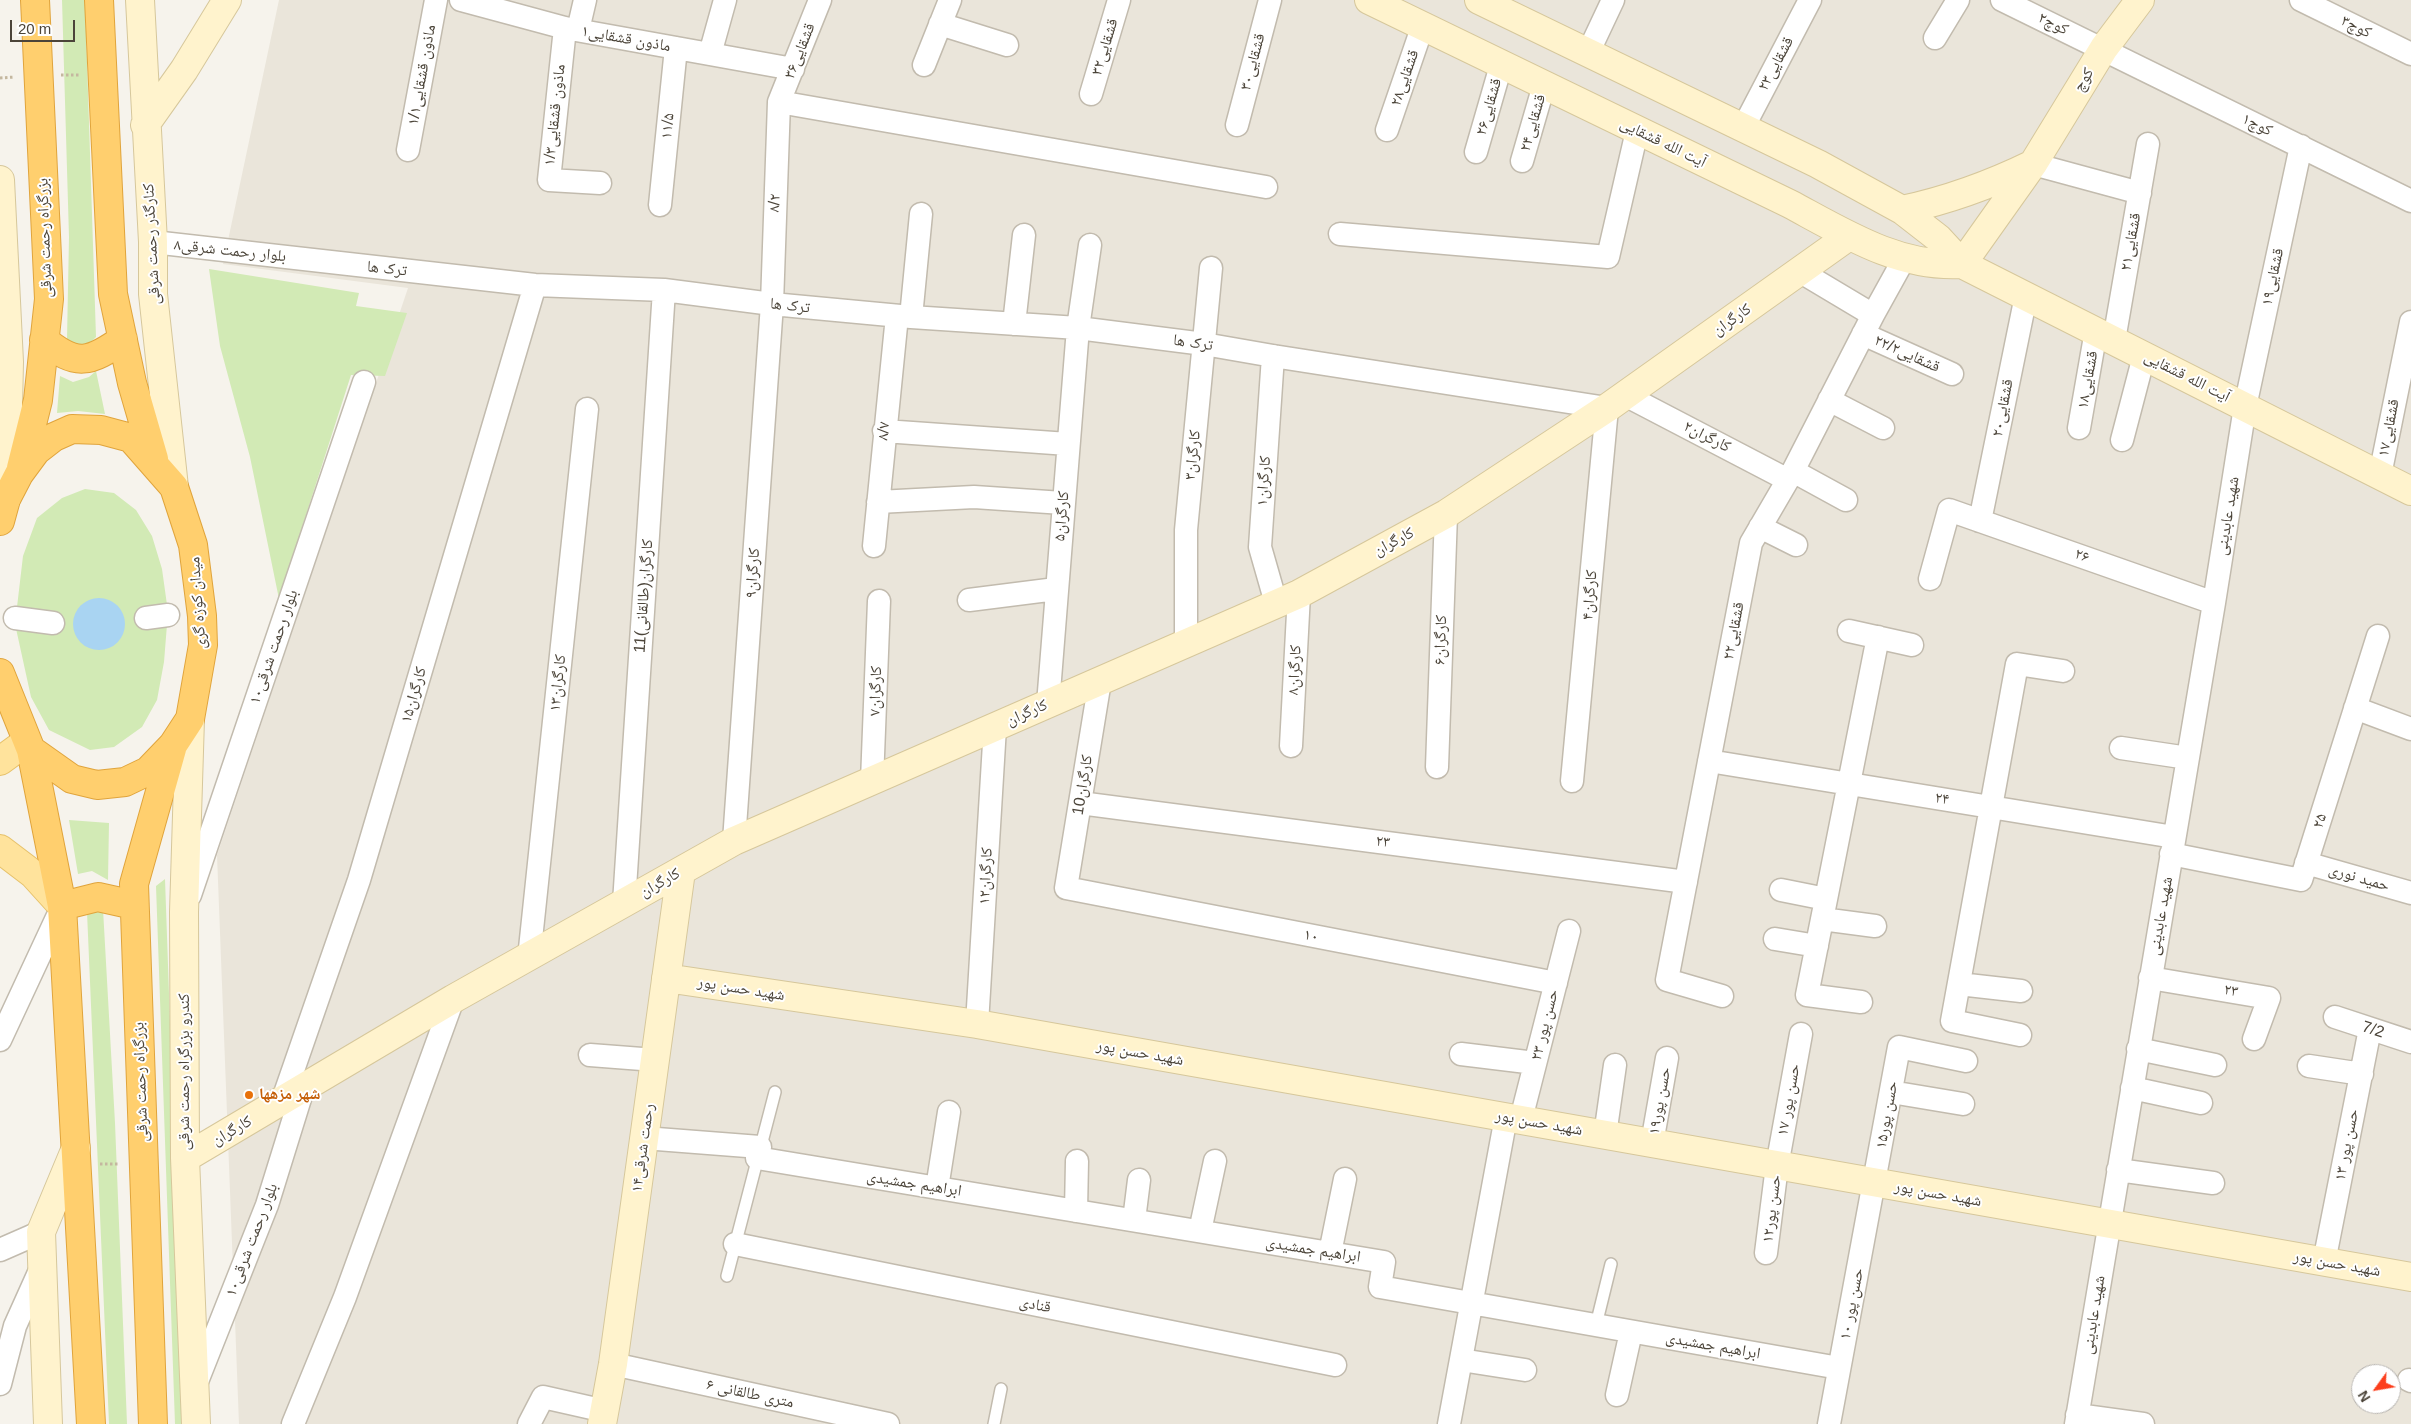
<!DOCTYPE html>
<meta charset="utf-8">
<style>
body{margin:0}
#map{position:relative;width:2411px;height:1424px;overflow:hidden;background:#f6f3ec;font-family:Helvetica,sans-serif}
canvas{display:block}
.north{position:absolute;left:2351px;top:1364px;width:50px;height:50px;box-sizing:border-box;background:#fff;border:1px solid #b7b4b0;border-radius:50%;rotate:238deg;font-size:14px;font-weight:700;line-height:20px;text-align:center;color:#4b4439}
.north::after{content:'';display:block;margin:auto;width:18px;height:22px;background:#fc3f1d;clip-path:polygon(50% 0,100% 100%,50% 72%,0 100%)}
.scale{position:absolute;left:10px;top:20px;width:65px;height:22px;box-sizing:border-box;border:2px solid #4b4439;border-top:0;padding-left:6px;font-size:15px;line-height:18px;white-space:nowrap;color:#4b4439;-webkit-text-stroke:4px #fff;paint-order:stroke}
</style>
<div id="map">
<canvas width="2411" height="1424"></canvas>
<div class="north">N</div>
<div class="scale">20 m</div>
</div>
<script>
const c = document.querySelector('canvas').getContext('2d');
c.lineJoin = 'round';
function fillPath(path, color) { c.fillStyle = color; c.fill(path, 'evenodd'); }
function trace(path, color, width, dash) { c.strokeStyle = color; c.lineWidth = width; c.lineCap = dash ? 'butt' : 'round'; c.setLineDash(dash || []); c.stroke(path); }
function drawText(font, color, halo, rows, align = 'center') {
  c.font = font + ' Helvetica,"Noto Naskh Arabic",sans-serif'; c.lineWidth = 4; c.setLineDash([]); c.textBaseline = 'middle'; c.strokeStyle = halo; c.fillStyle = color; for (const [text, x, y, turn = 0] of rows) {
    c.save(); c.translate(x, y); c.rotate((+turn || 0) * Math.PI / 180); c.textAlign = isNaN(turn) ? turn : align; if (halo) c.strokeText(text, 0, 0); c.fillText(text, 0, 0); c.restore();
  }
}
fillPath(new Path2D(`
 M279,0H2411V1424H239L217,855L408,288L223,264ZM2361,1374H2391V1404H2361Z`), '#eae5da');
fillPath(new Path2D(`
 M62,0H85L96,337L88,345L79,347L67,339L69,237Z
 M209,269L359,293L356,306L407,313L385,376L351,375L279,599L250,457L220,346Z
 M96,371L105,414L78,411L57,413L60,376L73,382L89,377Z
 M85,489L114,493L136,510L152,536L162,569L168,612L164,662L157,700L142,727L114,747L90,750L49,730L31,697L15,624L23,556L37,518L62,498Z
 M69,820L109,823L108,880L92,871L78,874Z
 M165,879L184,1424H175L156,886Z
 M103,909L115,1123L127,1424H109L87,912Z`), '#d2eab5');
fillPath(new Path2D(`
 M73 624a26 26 0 1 1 52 0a26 26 0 1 1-52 0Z`), '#a9d4f2');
const lane = new Path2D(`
 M727,1276L775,1092
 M1596,1325L1611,1264
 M994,1424L1001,1389`);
const street = new Path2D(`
 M461,0L565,28L793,69
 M2002,0L2411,201
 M2301,0L2411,54
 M940,24L1007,45
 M565,28L549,180L600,183
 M578,30L585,0
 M1935,38L1958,0
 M1588,53L1613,0
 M710,54L725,0
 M924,65L950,0
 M1091,94L1119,0
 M779,102L1266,187
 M1237,125L1270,0
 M1743,128L1810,0
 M1387,130L1423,25
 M408,150L436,0
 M1476,152L1502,62
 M1522,161L1544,85
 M2033,164L2140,193
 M660,205L676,48
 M1340,234L1608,257L1637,131
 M153,242L535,285L664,290L772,304L911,317L1078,328L1204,344L1273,356L1607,408L1572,781
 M1801,272L1873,315
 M911,317L921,214
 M1014,324L1024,235
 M1863,334L1952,374
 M2114,340L2148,144
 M1273,356L1260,547L1276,603
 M1625,395L1788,480
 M1829,400L1883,428
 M2079,428L2096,331
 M884,431L1068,444
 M2122,440L2144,356
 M1793,471L1846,500
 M2380,475L2411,322
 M878,502L974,497L1063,503
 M1980,521L2026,296
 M1760,527L1796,545
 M874,546L897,316
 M1930,579L1949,510L2214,603
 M969,600L1056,589
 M15,618L53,623
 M146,618L168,615
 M1849,631L1912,645
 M1186,643V530L1211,268
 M1100,681L1066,888L1556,983
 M1048,704L1078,328L1090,245
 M2355,708L2411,729
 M1291,746L1299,594
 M2121,748L2188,758
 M1709,761L2174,837
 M1437,767L1446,514
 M872,781L879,601
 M1080,803L1686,882
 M734,841L772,304L779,102L820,0
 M2171,854L2301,880L2378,636
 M2306,863L2411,893
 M1781,890L1826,899
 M190,895L364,382
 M624,903L664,290
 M1822,919L1875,926
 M1775,939L1817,946
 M529,958L587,409
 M2150,978L2269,998L2254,1039
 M1959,984L2021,991
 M1722,996L1667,980L1751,543L1793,471L1873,315L1904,259
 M1861,1002L1807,995L1878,637
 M2335,1017L2411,1042
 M977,1024L995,727
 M2020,1035L1952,1021L2017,664L2063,671
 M0,1040L62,907
 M2138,1049L2215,1065
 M1461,1054L1535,1063
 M590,1055L655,1060
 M2309,1066L2362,1074
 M2132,1088L2201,1103
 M1891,1092L1963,1104
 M282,1102L359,880L535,285
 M1521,1119L1569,931
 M1605,1135L1615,1065
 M644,1138L760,1147
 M1652,1143L1667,1058
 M757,1158L1384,1262L1380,1287L1839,1368
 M2118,1170L2213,1183
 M937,1188L949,1112
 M1076,1211L1077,1161
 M1134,1220L1139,1180
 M1200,1231L1215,1161
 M735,1244L1335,1365
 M0,1250L41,1232
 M1330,1253L1345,1179
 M1766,1253L1777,1166L1801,1034
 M2324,1262L2370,1029
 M1461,1360L1525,1370
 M613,1364L888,1424
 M2409,1380L2411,1381
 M0,1384L15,1326L42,1266
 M196,1384L267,1205L303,1089
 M1617,1395L1631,1332
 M2077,1415L2143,1424
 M293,1424L345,1297L453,999
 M529,1424L543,1397L605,1411
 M1449,1424L1506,1117
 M1829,1424L1899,1047L1966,1061
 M2076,1424L2214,603L2245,407L2301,146`);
const secondary = new Path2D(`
 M140,0L153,242V294L174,487
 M1369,0L1790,204C1844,233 1899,268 1962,264
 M1479,0L1818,164L1902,210L1938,238L1962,264L2411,491
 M145,125L184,70L227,0
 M0,180L9,362L6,499
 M1902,210C1949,200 1990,185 2033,164
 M1962,264L2033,164L2104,48L2140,0
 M190,719L184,912L185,1158L196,1424
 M666,978L977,1024L2411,1277
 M185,1158L453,999L734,841L1299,594L1446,514L1607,408L1849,236
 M48,1424L41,1232L76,1148
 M602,1424L613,1364L681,871`);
const primary = new Path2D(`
 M0,761L26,742
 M0,849L33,874L62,906`);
const highway = new Path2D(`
 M99,0L113,294L132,383L154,459
 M44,340C76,367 90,363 123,339
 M21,468L38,400L49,299L35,0
 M0,521L6,499L19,474L36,451L54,437L72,429L101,430L131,438L174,487L193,545L202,616L203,645L190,719L173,745L148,771L125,782L97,785L72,779L31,750L0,673
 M31,750L62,906L91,1424
 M62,906L98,897L134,905
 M153,1424L134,884L172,749`);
trace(lane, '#c2bbae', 14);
trace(street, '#c2bbae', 25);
trace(secondary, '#d6c79b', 30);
trace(primary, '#e6c16a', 30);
trace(highway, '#e0a43c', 30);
trace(new Path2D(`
 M61,75H80
 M0,78L15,77
 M100,1164H119`), '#c4b79f', 3, [2.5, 2.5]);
trace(lane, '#fff', 11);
trace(street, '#fff', 22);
trace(secondary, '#fff3cd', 28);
trace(primary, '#ffe39c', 28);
trace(highway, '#ffcf6e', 28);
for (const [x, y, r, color] of [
 [249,1095,5,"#e8710a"]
]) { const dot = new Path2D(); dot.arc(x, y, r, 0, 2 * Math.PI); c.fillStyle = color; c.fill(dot); trace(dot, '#fff', 2); }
drawText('16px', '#4b4439', '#fff', [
 ["کوچ۲",2053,24,26],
 ["۳کوچ",2356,27,26],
 ["ماذون قشقایی۱",626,39,10],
 ["قشقایی۳۲",1105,47,-73],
 ["قشقایی۳۶",800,51,-68],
 ["قشقایی۳۰",1253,62,-75],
 ["قشقایی۲۳",1776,64,-62],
 ["ماذون قشقایی۱/۱",422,75,-80],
 ["قشقایی۲۸",1405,78,-71],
 ["کوچ",2084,80,-59],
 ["قشقایی۲۶",1489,107,-74],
 ["ماذون قشقایی۱/۳",555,115,-84],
 ["قشقایی۲۴",1533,123,-74],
 ["کوچ۱",2257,125,26],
 ["۱۱/۵",668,126,-84],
 ["آیت الله قشقایی",1663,143,26],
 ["۸/۲",775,203,-88],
 ["بزرگراه رحمت شرقی",45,238,-92],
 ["قشقایی۲۱",2131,242,-80],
 ["کنارگذر رحمت شرقی",152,244,-93],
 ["بلوار رحمت شرقی۸",230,251,6],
 ["ترک ها",387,269,6],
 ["۱۹قشقایی",2273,277,-78],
 ["ترک ها",790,306,6],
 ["کارگران",1732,320,-35],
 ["ترک ها",1193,343,8],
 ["۲۲/۲قشقایی",1907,354,24],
 ["آیت الله قشقایی",2187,377,27],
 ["۱۸قشقایی",2088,380,-80],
 ["۲۰قشقایی",2003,408,-79],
 ["۱۷قشقایی",2389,428,-79],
 ["۸/۷",884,431,-84],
 ["کارگران۲",1707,437,27],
 ["کارگران۳",1193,455,-84],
 ["۱کارگران",1264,481,-86],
 ["کارگران۵",1062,516,-85],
 ["شهید عابدینی",2228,516,-81],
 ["کارگران",1394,542,-28],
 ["۲۶",2082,556,19],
 ["کارگران۹",753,573,-86],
 ["کارگران۴",1590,595,-85],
 ["11کارگران(طالقانی)",644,596,-86],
 ["میدان کوزه گری",198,603,-94],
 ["۲۲قشقایی",1734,631,-79],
 ["۶کارگران",1441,640,-88],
 ["۱۰بلوار رحمت شرقی",274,647,-71],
 ["کارگران۸",1295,670,-87],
 ["کارگران۱۳",558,683,-84],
 ["کارگران۷",876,691,-88],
 ["۱۵کارگران",414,695,-74],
 ["کارگران",1027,713,-24],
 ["10کارگران",1083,785,-81],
 ["۲۴",1942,799,9],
 ["۲۵",2320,821,-72],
 ["۲۳",1383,842,7],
 ["۱۲کارگران",986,876,-87],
 ["حمید نوری",2359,878,16],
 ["کارگران",660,883,-29],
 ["شهید عابدینی",2161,916,-80],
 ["۱۰",1311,936,11],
 ["شهید حسن پور",741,989,9],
 ["۲۳",2231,991,10],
 ["۲۳ حسن پور",1545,1025,-76],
 ["7/2",2373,1030,18],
 ["شهید حسن پور",1140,1053,10],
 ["کندرو بزرگراه رحمت شرقی",185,1072,-90],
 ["بزرگراه رحمت شرقی",141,1082,-92],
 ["۱۷ حسن پور",1789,1100,-80],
 ["حسن پور۱۹",1660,1101,-80],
 ["حسن پور۱۵",1887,1115,-80],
 ["شهید حسن پور",1539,1123,10],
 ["کارگران",232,1131,-30],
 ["۱۳ حسن پور",2347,1145,-79],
 ["۱۴رحمت شرقی",643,1148,-82],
 ["ابراهیم جمشیدی",914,1184,9],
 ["شهید حسن پور",1938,1194,10],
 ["حسن پور۱۲",1772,1209,-83],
 ["بلوار رحمت شرقی۱۰",252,1240,-69],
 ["ابراهیم جمشیدی",1313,1250,9],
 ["شهید حسن پور",2337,1264,10],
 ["۱۰ حسن پور",1852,1304,-79],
 ["قنادی",1035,1305,11],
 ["شهید عابدینی",2094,1315,-81],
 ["ابراهیم جمشیدی",1713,1346,10],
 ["۶ متری طالقانی",750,1394,12]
]);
drawText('bold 16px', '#c56008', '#fff', [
 ["شهر مزهها",259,1095]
], 'left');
</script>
